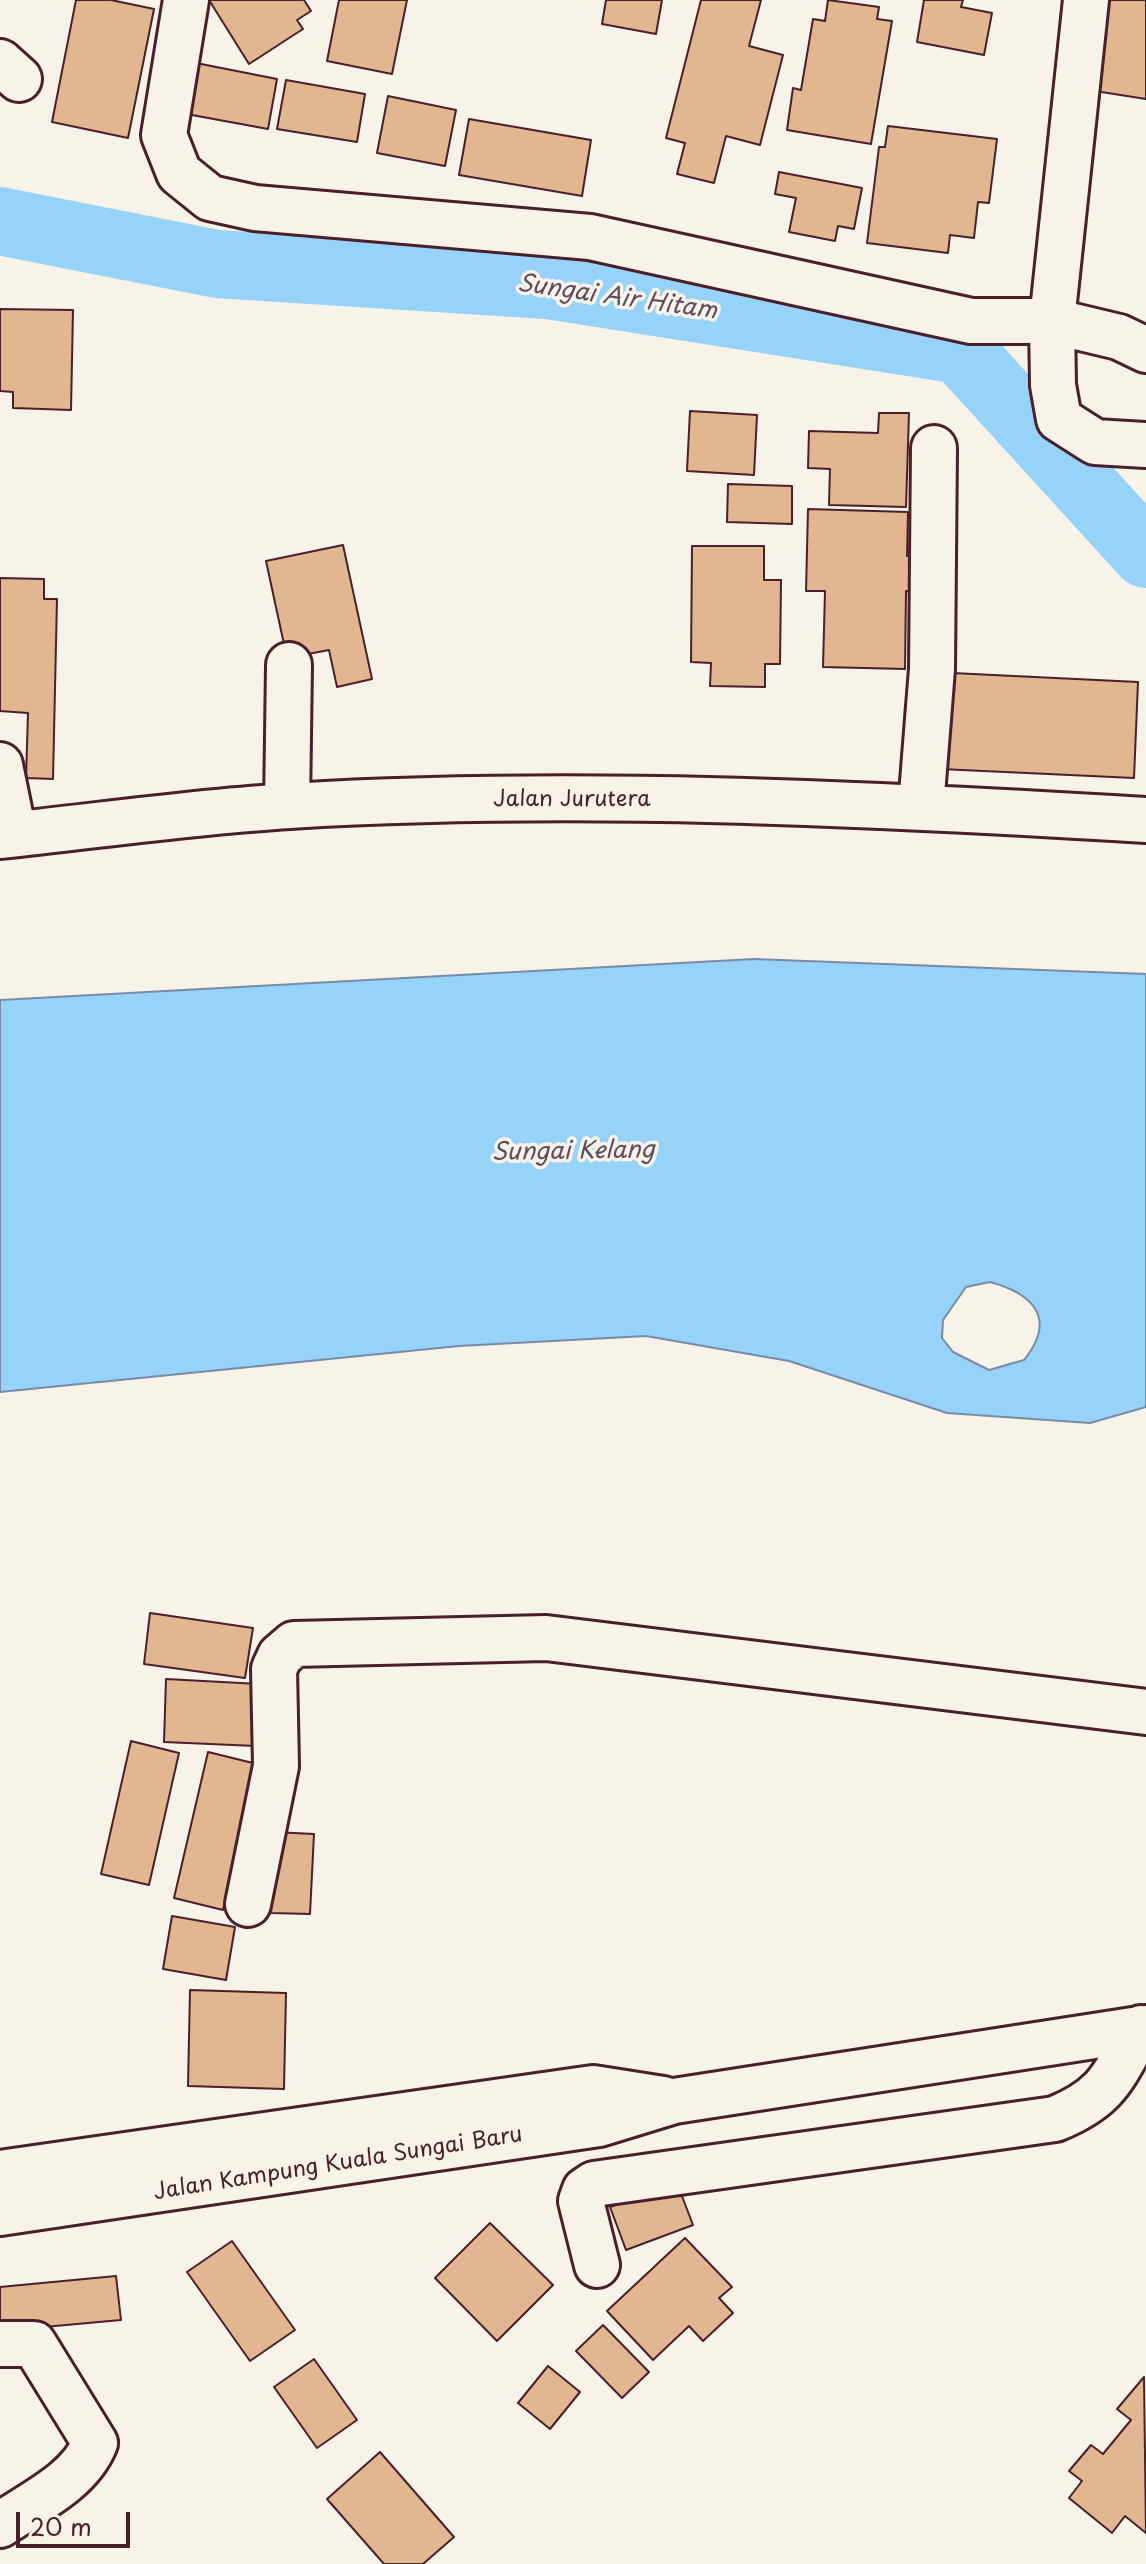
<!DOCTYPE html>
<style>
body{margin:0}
#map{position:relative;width:1146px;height:2564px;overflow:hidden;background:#f7f3e8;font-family:"Playpen Sans",sans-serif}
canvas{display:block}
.scale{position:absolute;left:16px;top:2512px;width:114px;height:36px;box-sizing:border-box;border:4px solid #4a1f2b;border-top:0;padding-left:10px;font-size:24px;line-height:28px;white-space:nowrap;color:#4a1f2b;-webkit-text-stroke:6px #f7f3e8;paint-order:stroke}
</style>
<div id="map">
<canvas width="1146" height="2564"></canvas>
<div class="scale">20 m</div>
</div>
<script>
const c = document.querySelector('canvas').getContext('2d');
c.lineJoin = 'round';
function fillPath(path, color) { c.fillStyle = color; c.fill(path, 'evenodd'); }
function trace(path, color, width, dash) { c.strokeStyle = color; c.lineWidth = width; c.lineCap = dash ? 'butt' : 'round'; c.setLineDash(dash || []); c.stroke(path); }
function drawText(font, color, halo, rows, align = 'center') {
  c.font = font + ' "Playpen Sans",sans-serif'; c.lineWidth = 7; c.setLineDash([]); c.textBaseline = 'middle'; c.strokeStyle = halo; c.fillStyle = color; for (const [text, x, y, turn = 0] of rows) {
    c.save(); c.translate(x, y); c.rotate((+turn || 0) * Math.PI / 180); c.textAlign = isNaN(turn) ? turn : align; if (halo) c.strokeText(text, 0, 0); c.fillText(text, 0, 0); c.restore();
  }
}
const water = new Path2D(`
 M754,959L1146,974V1407L1090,1423L947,1413L789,1361L646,1336L459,1346L0,1392V1000ZM990,1282C1034,1294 1057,1319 1024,1360L989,1370L953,1352L942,1338L943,1320L966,1287Z`);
fillPath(water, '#97d3f8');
trace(water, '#788ba6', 2);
trace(new Path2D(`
 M0,221L217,264L547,285L960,350L1146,554`), '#97d3f8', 68);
const building = new Path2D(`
 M76,0H111L154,9L128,138L52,122Z
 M209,0H304L311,11L297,20L303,29L249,64Z
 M339,0H407L392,74L327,61Z
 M606,0H662L656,34L602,24Z
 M701,0H761L749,46L783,55L760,145L726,136L714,183L677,174L685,143L666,138Z
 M828,0L879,7L877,19L892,21L871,144L787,130L793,88L801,90L813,19L825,21Z
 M924,0H963L961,7L992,13L984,55L917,42Z
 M1109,0H1146V99L1095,91Z
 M191,62L277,79L268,129L181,113Z
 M286,80L365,94L357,142L277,129Z
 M388,96L456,110L445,166L377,153Z
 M469,119L591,140L582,196L459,175Z
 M888,126L997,139L989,203L978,202L974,238L950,235L948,253L867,243L879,147H885Z
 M779,172L862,188L854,229L838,226L835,241L789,232L796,198L775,194Z
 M0,309L73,310L71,410L13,408V392L0,391Z
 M690,411L757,415L754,475L687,471Z
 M879,413H909L906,507L829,505L830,469L808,468L809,431L878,433Z
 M728,484L792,486V524L727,522Z
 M808,509L908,512L907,556H924L923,592L906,591L905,669L823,667L825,591H806Z
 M343,545L372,679L337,687L329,650L287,658L266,561Z
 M692,546H764V580H781L780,664H765V687L710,686L711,663L691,662Z
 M0,578L44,579V599H57L53,779L26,778L28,713L0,711Z
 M952,673L1138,682L1134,778L919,768L921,711L951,713Z
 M150,1613L253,1628L245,1678L144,1664Z
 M166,1679L259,1684L256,1746L164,1742Z
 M131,1741L179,1753L149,1885L101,1874Z
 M208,1752L257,1764L223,1910L174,1898Z
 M274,1832L314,1834L310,1914L271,1913Z
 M172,1916L235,1927L226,1980L163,1969Z
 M190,1990L286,1993L284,2089L188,2086Z
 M677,2183L693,2225L626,2250L610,2207Z
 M490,2223L553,2285L497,2341L435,2278Z
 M685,2238L732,2287L719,2298L733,2313L703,2341L689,2326L653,2360L607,2311Z
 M232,2241L295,2330L250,2361L187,2272Z
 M116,2276L121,2320L0,2331V2287Z
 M603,2325L649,2372L622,2398L576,2351Z
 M314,2359L357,2420L317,2448L274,2387Z
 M548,2366L580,2392L550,2429L518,2403Z
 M1144,2377L1146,2533L1125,2516L1112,2533L1069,2498L1082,2481L1069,2471L1091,2445L1103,2454L1131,2420L1117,2409Z
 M380,2452L454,2537L423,2564H384L327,2499Z`);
fillPath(building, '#e0b790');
trace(building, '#4a1f2b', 2);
const minor = new Path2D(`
 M186,0L164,135L179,173L210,198L255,208L590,237L971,321H1052L1119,337L1146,350
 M1086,0L1052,321L1053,385L1059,419L1095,442L1146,445
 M0,62L19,79
 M0,765L14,834
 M287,806L289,665
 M921,807L932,669L934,448
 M0,836C96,826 192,812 289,806C574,789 861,803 1146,820
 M248,1904L276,1766L274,1669L280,1656L294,1644L546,1638L1146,1712
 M0,2173L593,2088L663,2099
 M0,2213L599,2124L674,2101L1146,2028
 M597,2265L581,2201L585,2190L594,2184L1055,2119C1109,2097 1113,2076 1141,2028
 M0,2344H34L95,2443C79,2482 34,2502 0,2525`);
trace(minor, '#4a1f2b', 50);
trace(minor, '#f7f3e8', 44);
drawText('22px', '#4a1f2b', '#f7f3e8', [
 ["Jalan Jurutera",572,800],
 ["Jalan Kampung Kuala Sungai Baru",338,2164,-9]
]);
drawText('italic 24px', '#5d4c5e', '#f7f3e8', [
 ["Sungai Air Hitam",617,298,8],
 ["Sungai Kelang",573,1152,-1]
]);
</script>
